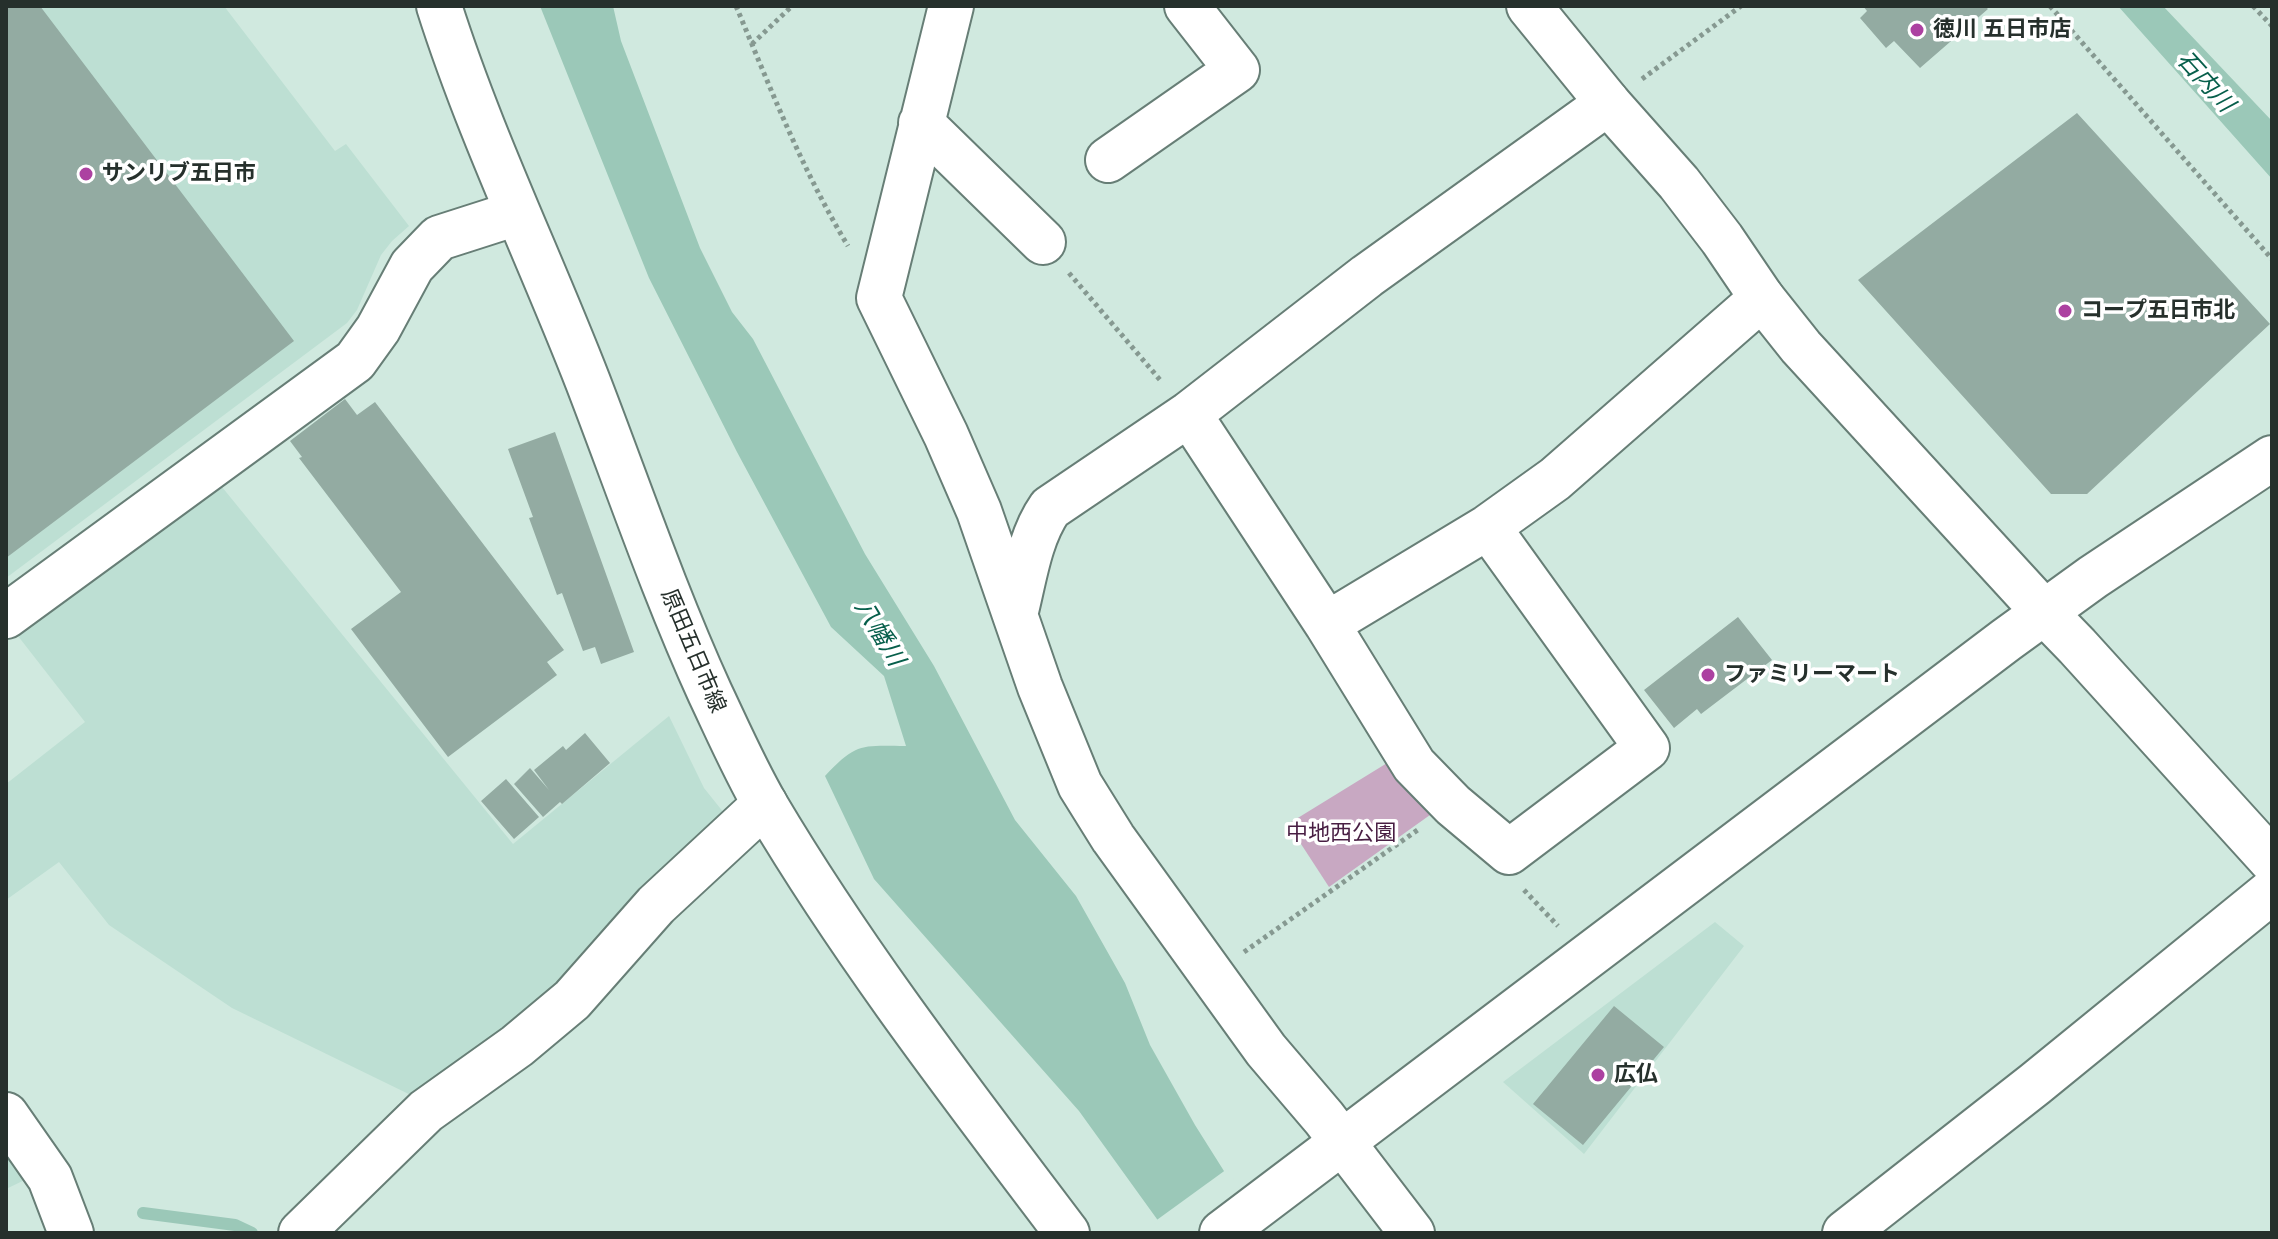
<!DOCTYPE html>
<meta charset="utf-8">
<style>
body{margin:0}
#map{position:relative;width:2278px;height:1239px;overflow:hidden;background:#d0e9df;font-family:"Work Sans",sans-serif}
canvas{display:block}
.frame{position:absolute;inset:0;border:8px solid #26302c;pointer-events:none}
</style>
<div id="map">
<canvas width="2278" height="1239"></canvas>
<div class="frame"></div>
</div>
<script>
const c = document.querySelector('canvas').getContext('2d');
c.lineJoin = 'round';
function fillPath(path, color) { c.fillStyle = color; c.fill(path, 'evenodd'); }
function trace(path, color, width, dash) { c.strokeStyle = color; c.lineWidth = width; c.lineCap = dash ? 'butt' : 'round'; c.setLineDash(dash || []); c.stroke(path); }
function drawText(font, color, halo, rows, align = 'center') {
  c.font = font + ' "Work Sans","Noto Sans JP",sans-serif'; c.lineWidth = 7; c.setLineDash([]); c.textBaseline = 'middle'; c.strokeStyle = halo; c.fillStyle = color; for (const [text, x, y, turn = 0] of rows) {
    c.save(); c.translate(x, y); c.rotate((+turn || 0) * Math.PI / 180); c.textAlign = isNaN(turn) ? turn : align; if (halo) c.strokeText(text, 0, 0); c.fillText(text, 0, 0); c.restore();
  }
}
fillPath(new Path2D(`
 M6,6H224L335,151L346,144L409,226L392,241L381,255L357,310L347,323L6,578Z
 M222,487L513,844L669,716L704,788L724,813L591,958L421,1100L232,1008L109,925L59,862L6,900V784L85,722L18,636Z
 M1715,922L1744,946L1584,1154L1503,1082Z
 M6,1138L33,1176L6,1189Z`), '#bddfd3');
fillPath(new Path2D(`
 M1392,760L1437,810L1329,887L1288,824Z`), '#c8a8c2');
fillPath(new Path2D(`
 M540,6H613L621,41L700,248L732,312L753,339L865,554L934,666L1015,820L1076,896L1125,983L1150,1045L1195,1125L1263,1233H1167L1079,1111L874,879L825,776C857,742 862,746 906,746L884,676L831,627L737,452L649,278Z
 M2118,6H2163L2272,121V179Z`), '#9bc8b8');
fillPath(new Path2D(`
 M1227,1169L1267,1233H1162L1154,1222Z`), '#d0e9df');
trace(new Path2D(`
 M143,1213L235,1225L252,1233`), '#9bc8b8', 12);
fillPath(new Path2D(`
 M6,6H40L294,341L6,558Z
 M1863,6H1985L1988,9L1920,68L1894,41L1886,48L1860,18L1867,11Z
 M2077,113L2270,324L2087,494H2051L1858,280Z
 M345,399L357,415L375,402L564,650L547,662L557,675L448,757L351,629L401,592L299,458L302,457L290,441Z
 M555,432L634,652L601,664L595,647L583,651L562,593L557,595L529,518L533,517L508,449Z
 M1738,617L1772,660L1701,714L1697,709L1674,728L1644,690Z
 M585,733L610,763L562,804L560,802L543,817L514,784L530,768L549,790L534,770L563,746L566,750Z
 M506,779L539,817L514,839L481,801Z
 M1614,1006L1664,1047L1583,1145L1533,1104Z`), '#93aba2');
const minor = new Path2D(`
 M951,6L879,298L946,435L979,511L1040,687L1080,785L1113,838L1266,1050L1324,1118L1412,1233
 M921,123L1043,242
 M1108,160L1237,70L1187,6
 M1189,414L1327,624L1414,765L1453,805L1509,852L1647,748L1488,527
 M2044,612L2077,646L2272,861
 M1015,615C1024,580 1029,538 1050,508L1189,414L1367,276L1608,103
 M1327,624L1488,527L1555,479L1762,298
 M6,1115L50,1178L71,1233
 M301,1233L426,1111L517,1046L572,1000L656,905L765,804
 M1845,1233L2035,1084L2272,891`);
const tertiary = new Path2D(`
 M1529,6L1608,103L1679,183L1722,239L1762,298L1801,347L2044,612
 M6,616L355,361L378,329L412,266L439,238L517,213
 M1222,1233L2006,640L2093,577L2272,458`);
const secondary = new Path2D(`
 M439,6C480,135 539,256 588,382C628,486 664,592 710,693C728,731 745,770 766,806C855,956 962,1094 1067,1233`);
trace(minor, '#677e76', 48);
trace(tertiary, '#677e76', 48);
trace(secondary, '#677e76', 48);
trace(new Path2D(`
 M736,6C770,87 802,170 848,246
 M2050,6L2272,259
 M2253,6L2272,26
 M752,44L792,6
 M1642,79L1741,6
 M1069,273L1161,381
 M1524,890L1558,926
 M1244,952L1419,829`), '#869991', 5, [4, 4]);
trace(minor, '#fff', 44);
trace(tertiary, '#fff', 44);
trace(secondary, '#fff', 44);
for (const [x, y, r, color] of [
 [1917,30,8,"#ac41a1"],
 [86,174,8,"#ac41a1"],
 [2065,311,8,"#ac41a1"],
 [1708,675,8,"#ac41a1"],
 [1598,1075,8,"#ac41a1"]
]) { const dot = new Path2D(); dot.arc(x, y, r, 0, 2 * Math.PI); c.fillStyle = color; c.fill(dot); trace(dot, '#fff', 3); }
drawText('bold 22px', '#26302c', '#fff', [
 ["徳川 五日市店",1933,30],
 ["サンリブ五日市",102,174],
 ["コープ五日市北",2081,311],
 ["ファミリーマート",1724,675],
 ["広仏",1614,1075]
], 'left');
drawText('22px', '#26302c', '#fff', [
 ["原田五日市線",693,651,67]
]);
drawText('22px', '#481e43', '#fff', [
 ["中地西公園",1341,834]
]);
drawText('italic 24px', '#075f4b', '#fff', [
 ["石内川",2205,82,48],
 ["八幡川",879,633,59]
]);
</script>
